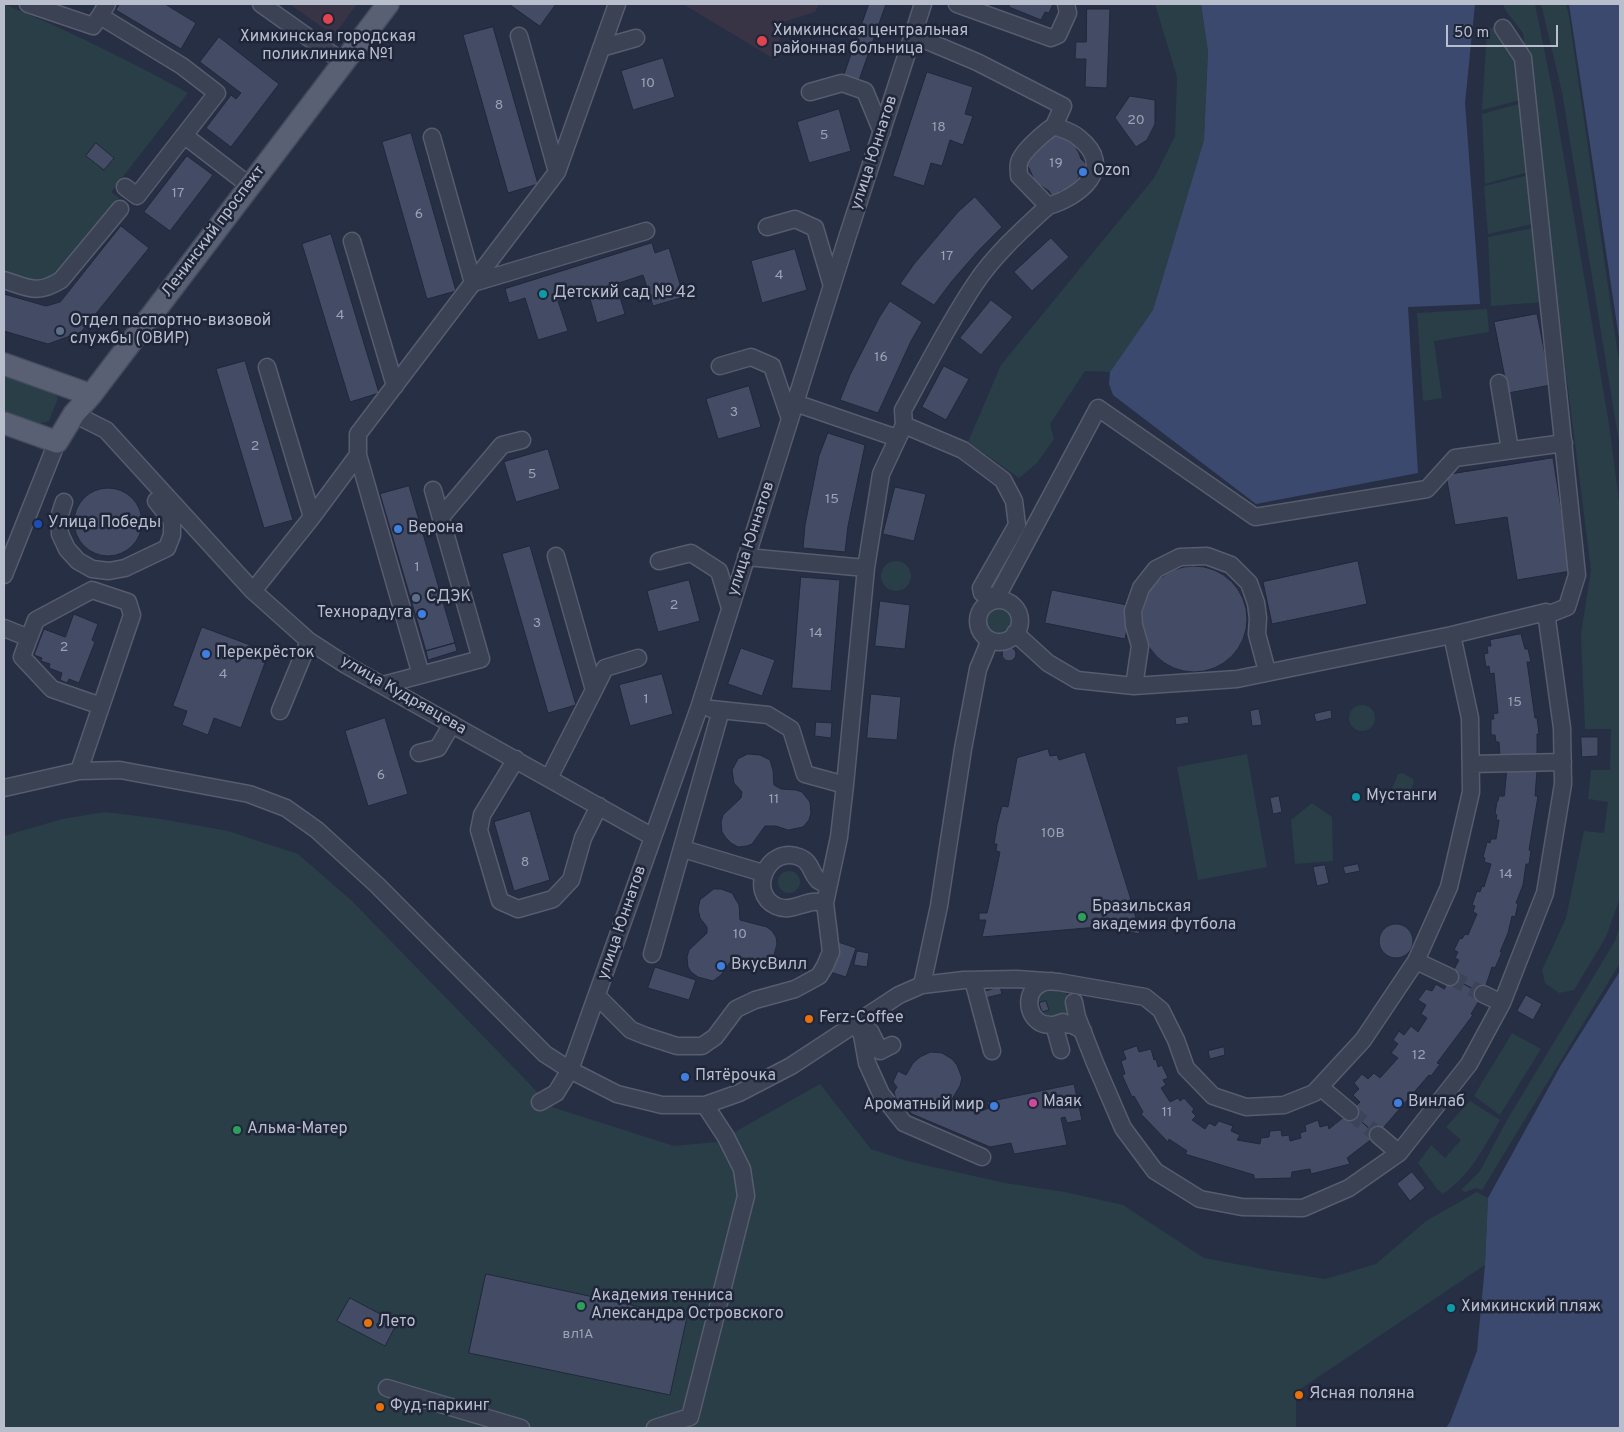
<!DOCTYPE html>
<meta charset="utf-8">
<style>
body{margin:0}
#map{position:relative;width:1624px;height:1432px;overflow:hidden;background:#272f45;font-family:Overpass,sans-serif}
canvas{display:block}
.frame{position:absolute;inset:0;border:5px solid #b9becd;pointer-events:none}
.scale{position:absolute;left:1446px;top:25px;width:112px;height:22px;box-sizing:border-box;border:2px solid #b9becd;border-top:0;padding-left:6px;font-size:15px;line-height:18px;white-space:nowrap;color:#b9becd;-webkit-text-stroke:4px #20263a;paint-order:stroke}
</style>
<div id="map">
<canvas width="1624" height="1432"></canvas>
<div class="frame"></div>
<div class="scale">50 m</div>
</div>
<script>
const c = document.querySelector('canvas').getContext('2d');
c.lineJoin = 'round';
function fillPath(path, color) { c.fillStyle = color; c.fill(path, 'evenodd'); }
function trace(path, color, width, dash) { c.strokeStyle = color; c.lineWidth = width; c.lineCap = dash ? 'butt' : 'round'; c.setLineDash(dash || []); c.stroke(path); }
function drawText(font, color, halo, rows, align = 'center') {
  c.font = font + ' Overpass,sans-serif'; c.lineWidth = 5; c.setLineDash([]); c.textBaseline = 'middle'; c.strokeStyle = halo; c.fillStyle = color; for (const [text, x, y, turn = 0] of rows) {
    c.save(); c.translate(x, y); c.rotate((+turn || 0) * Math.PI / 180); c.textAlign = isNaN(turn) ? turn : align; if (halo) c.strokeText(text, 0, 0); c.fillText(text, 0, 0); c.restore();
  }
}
fillPath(new Path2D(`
 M289,4H357L334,35Z
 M683,4H819L815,12L783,22L776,60Z`), '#393445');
fillPath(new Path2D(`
 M4,4C68,30 128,60 188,93L111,192L119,198L55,275L45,281L31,280L4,271Z
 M1155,4H1201L1208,51L1204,140L1153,310L1110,372L1085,371L1050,424L1054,439L1037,463L1019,478L968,442L1001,365L1154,178L1175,136L1177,77Z
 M1503,4H1535L1553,93L1609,424L1620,509V898L1606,937L1574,990L1559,993L1545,983L1542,970L1566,918L1584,831L1604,833L1608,802L1588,799L1591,770H1610L1611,729H1585L1581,634L1591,570L1523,33L1506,11Z
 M1541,4H1566L1569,16L1620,369V449L1562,92Z
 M1501,26L1521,56L1525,99L1482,110L1487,29Z
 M1525,102L1532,171L1485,184L1482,114Z
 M1533,174L1537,223L1488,234L1484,186Z
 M1538,227L1545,302L1491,306L1488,237Z
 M1487,309L1489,332L1434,341L1442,398L1423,401L1417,313Z
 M4,371L51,388L58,398L49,421L38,424L4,412Z
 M881 576a15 15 0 1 1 30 0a15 15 0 1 1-30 0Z
 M982 621a17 17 0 1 1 34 0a17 17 0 1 1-34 0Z
 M1349 718a13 13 0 1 1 26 0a13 13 0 1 1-26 0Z
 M1247,754L1267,867L1198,880L1177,767Z
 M1402,773L1413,779L1414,782L1408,797L1404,798L1393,793L1392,789L1398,774Z
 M1312,803L1332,817L1333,861L1295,864L1291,820Z
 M105,812L161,819L228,831L298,854L352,901L552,1107L674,1146L717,1142L820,1084L871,1149L907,1161L1005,1183L1065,1192L1123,1205L1204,1258L1268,1270L1325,1279L1376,1264L1426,1221L1477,1192L1488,1198L1485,1265L1296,1392V1428H4V836L62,819Z
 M778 882a11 11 0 1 1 22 0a11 11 0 1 1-22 0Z
 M1620,926V963L1482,1190L1476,1188L1465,1192L1461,1190L1480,1171L1507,1120L1615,941Z
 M1060,987C1075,1000 1072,1015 1053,1021L1037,1013L1036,995L1042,988Z
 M1512,1033L1541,1049L1500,1115L1474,1096Z
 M1470,1101L1500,1120C1483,1149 1471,1174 1443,1194L1437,1189L1418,1163L1431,1145L1445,1158L1461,1140L1446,1127Z`), '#293e46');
fillPath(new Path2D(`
 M1201,4H1475L1465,103L1480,304L1408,307L1418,473L1256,504L1113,395L1109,384L1110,372L1153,310L1204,140L1208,51Z
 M1569,4H1620V345Z
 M1620,971V1428H1446L1450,1422L1477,1351L1485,1265L1488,1198L1561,1065Z`), '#3c496e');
const building = new Path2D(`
 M120,4H165L196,23L181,49L116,10Z
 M509,4H556L540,26Z
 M869,4H886L858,83L843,78Z
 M1010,4H1053L1049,13L1045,12L1041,20L1009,7Z
 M1087,9H1110L1107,88L1085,87L1086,59H1075L1076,42H1086Z
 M493,27L538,184L508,193L463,35Z
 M219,37L279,84L231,147L206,128L231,95L236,99L241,93L200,62Z
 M663,58L675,97L633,110L621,71Z
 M927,72L973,87L965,114L973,116L963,145L950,140L942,166L931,163L924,186L893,176Z
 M1130,96L1155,100V124L1147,140L1136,147L1115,118Z
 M839,109L851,151L809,163L797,122Z
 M1056,132L1074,145L1079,153L1081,159L1088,165L1082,171L1076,182L1067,189L1060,191L1053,198L1049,191L1035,182L1029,168L1023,163Z
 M411,133L456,291L427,299L382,142Z
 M96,143L114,158L104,170L86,156Z
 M187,156L213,175L170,231L144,212Z
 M975,197L1002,227L979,250L952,281L934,305L900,284L914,264L958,212Z
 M121,226L149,248L81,332L48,344L4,331V294L46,306L60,302Z
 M331,234L379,393L350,402L302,244Z
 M1051,238L1069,257L1032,291L1014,272Z
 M652,243L655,253L669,248L684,297L653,306L643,275L616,284L625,314L597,323L588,292L558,301L568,331L538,340L525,298L509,303L505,289Z
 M795,249L807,290L762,303L751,261Z
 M991,300L1013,317L981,355L960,338Z
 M890,301L922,322L911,341L878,413L840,400L850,375L879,318Z
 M1537,314L1551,385L1508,393L1494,322Z
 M245,361L293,520L264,528L216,369Z
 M944,366L969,379L946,420L922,407Z
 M749,386L761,427L718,439L706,399Z
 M828,433L865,445L848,526L845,552L803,548L805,525L819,456Z
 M548,449L560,489L516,502L504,462Z
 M1553,458L1571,571L1517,580L1507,517L1455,525L1446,475Z
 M409,486L455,643L426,651L380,494Z
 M895,487L926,494L914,541L883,534Z
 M74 522a34 34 0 1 1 68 0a34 34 0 1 1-68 0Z
 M530,546L576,705L548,713L502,554Z
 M1358,561L1367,604L1272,624L1263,582Z
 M1141 619a53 53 0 1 1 106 0a53 53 0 1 1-106 0Z
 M801,577L840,580L831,691L792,688Z
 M689,580L700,621L658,632L647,591Z
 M1052,590L1132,606L1125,639L1045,623Z
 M880,601L910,605L905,649L875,646Z
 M74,614L98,624L92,640L95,642L79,683L69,679L67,683L60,680L62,673L49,668L50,664L41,661L42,658L34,655L44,629L65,637Z
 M202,627L269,652L241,728L214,718L208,735L182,725L187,711L173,706Z
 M1521,634L1525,649H1528L1531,662H1527L1535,718H1537L1539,734H1537V755L1500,756L1499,742H1496L1495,735H1491V719H1494L1493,714L1498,713L1494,673L1490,674L1489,666L1486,667L1484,654L1488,653L1487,646H1491L1490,640Z
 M455,643L457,651L428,660L426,651Z
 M1002 654a7 7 0 1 1 14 0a7 7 0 1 1-14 0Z
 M741,648L775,660L762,696L728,684Z
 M662,674L673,714L630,726L619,685Z
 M871,694L901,697L897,740L867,738Z
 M1259,709L1262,725L1252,726L1250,711Z
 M1331,710L1332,718L1316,722L1314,714Z
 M1188,716L1189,723L1176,725L1175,718Z
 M385,718L408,794L368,806L345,731Z
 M816,722L832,723L831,738L815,736Z
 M1581,737H1598V756L1582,757Z
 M1048,749L1050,756L1057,755L1059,760L1085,752L1132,903L1140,934L1098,927L982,937L986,920H979V913H987L989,905L1000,852L996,851L997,844H994L997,825L1002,806L1008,807L1017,758Z
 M748,754L760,755L770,760L773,770L774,785L781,789L796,790L802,792L810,802L811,813L809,820L803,827L788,830L776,826H765L752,844L747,846L738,847L731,843L726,838L722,832L721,822L723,815L741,798L742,792L734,783L732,770L738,759Z
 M1507,770L1537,771L1535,796H1538L1529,850L1531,851L1529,864H1526L1523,885L1516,903L1518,904L1515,917L1512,916L1508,933L1500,952H1502L1495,968L1492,967L1483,994L1450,977L1459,960L1455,958L1458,952L1454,950L1460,938L1462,939L1465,934L1468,935L1477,914L1473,912L1475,906L1472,905L1477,891L1480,892L1482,886L1484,887L1491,864L1484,862L1485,858L1483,857L1487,842L1490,843L1491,839H1496L1499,820H1496L1497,815L1495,814L1497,801H1498L1499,796H1504Z
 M1279,796L1282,812L1273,814L1270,798Z
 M530,811L550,880L514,891L494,822Z
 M1358,864L1360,871L1345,874L1343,867Z
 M1325,865L1329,883L1317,886L1313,867Z
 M714,889H721L732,893L739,905L740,920L767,927L772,931L776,937L777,944L774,955L769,961L762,964L754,965L742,961H731L721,975L713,981L698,977L691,972L688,967L687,957L689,950L707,933V927L700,918L698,909L700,900Z
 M1379 941a17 17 0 1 1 34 0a17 17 0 1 1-34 0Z
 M838,942L856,948L846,977L827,971Z
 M857,951L869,953L867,967L854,965Z
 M655,967L696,980L689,1000L648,988Z
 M1450,977L1483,994L1471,1014L1473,1015L1437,1063L1440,1064L1431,1076L1429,1075L1377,1135L1350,1112L1360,1102L1353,1095L1359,1089L1354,1083L1362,1074L1368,1079L1374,1073L1380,1078L1398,1058L1391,1053L1398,1044L1393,1040L1399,1031L1404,1035L1411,1026L1418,1032L1427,1018L1421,1014L1426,1005L1418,1000L1426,989L1432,991L1436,984L1444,989Z
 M1000,987L1002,994L985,998L983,992Z
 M1526,995L1542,1004L1533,1020L1517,1011Z
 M1046,1001L1049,1010L1042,1012L1039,1003Z
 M1137,1046L1139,1052L1151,1049L1154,1060L1156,1059L1158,1067L1162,1065L1168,1078L1163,1080L1166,1085L1161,1088L1170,1102L1178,1098L1180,1101L1184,1098L1194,1109L1192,1112L1196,1116L1192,1120L1205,1129L1209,1123L1215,1126L1219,1121L1233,1126L1231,1131L1240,1135L1237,1140L1260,1144L1261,1138L1269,1137L1270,1131L1281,1130L1282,1136L1289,1135L1290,1141L1301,1138L1300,1133L1306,1131L1305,1125L1318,1120L1320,1127L1328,1125L1329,1129L1350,1112L1377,1135L1347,1158L1350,1164L1311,1174L1310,1169L1292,1172L1291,1178L1254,1179V1175L1185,1154L1187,1151L1169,1139L1168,1142L1141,1114L1143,1112L1134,1096L1132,1097L1122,1075L1125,1074L1121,1061L1126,1059L1123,1051Z
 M1224,1047L1225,1055L1210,1059L1208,1051Z
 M931,1052L942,1053L952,1059L957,1065L962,1078L960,1086L952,1099L981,1111L989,1108L987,1102L1074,1084L1082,1120L1067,1123L1065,1117L1061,1118L1067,1145L1014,1154L1011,1143L990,1147L912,1114L896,1099L894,1092L897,1087L893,1082L898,1071L906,1075L913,1063L920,1057Z
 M1412,1172L1425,1188L1410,1201L1397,1184Z
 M486,1274L687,1317L670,1395L469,1353Z
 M350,1298L397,1323L385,1346L337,1321Z`);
fillPath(building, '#444c65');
trace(building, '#22283c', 1);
trace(new Path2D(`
 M1450,977L1483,994
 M1350,1112L1378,1135`), '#3d4459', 16, [16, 8]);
const minor = new Path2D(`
 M28,4L93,26L100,16
 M107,4L100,16L182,66L217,93L137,196L125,187
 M261,4L343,62
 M957,4L1051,38L1058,35L1068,13L1066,4
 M1503,28L1523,58L1577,575L1567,607L1547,615
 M913,35L977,62L1063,106L1054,126C1062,129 1073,132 1079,138C1117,168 1079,197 1048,206L1019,176C1019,172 1018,167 1019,163C1021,152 1045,132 1054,126
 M601,48L636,38
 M810,92L842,83L865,91L882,132
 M185,136L250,186
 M432,137L473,283L646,231
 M557,172L617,4
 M767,227L795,219L815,228L832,286
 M352,241L395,386
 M4,280C29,288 37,295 61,280L120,209
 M720,366L751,357L772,366L790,419
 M267,367L312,517
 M1499,383L1510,450
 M795,403L897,438
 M74,414L106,430L253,591L309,641L346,665L653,837
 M904,425L963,450L1003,480L1014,501L1017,525L981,588L982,593C989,596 994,597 999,593L1098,408L1255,517L1427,489L1455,458L1564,443
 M358,455L421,675
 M64,502L59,517L60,534L67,549L78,561L92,569L109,571L125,568L167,548L172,535V521L156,501
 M441,517L502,445L522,440
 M746,557L866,568
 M659,561L691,553L719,571L730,608
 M4,575L57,442
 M253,591L312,517L358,455V434L557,172L519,36
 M978 621a21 21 0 1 1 42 0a21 21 0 1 1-42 0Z
 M4,628L29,638L22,657L52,689L101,706
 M29,638L36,620L92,590L128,602L132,615L79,771
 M383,685L481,659L433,490
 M1134,686L1140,646L1134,625L1133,611L1141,588L1156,569L1180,557L1207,556L1231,565L1249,583L1256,603L1258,618L1257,634L1267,671
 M594,690L605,668L638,658
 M711,709L768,715L791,729L805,774L845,785
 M280,711L309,641
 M419,753L438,748L452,724
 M516,759L482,815L479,830L500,901L518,909L553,899L571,880L583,838L599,806
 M1471,764L1563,762
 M549,778L594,690L556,556
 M4,788L79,771L120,770L249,794L286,808L317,830L377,885L545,1054L570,1070L617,1094L662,1105H705L739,1093L791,1066L899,995L922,985L964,980L1017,979L1059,982L1145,997L1161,1010L1176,1040L1186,1068L1213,1096L1246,1107L1284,1105L1314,1093L1363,1040L1416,961L1449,887L1471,792L1470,718L1452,635L1237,679L1134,686L1077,680L1048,663L1015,633
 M683,849L763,873
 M825,903C807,897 793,914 776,906C747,892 768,845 799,857C812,862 810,872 818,880C821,882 825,884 828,886
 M652,954L721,710
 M1416,961L1450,977
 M973,980L992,1051
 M1051,981C1047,982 1043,982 1040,984C1025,992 1026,1015 1041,1023C1051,1028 1062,1022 1072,1025C1076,1026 1079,1029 1083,1031
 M922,985L939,906L963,749L978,669L990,640
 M1483,994L1502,1003
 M597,996L631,1030L646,1036L677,1046H702L715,1037L736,1009L755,1000L795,989L819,976L825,966L831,952L825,903L839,837L845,785L866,568L881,474L904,425L903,410C926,368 948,324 975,284C994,255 1022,230 1048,206
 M1074,1002L1077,1017L1095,1063L1123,1128L1155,1171L1200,1199L1242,1207L1303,1208L1349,1188L1399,1153L1469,1064L1502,1003L1545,893L1563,784L1562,728L1546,612L1452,635
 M856,1024L862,1035L867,1063L881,1094L904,1123L982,1157
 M862,1035L870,1031L880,1051L892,1045
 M1061,1050L1054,1025L1063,1022
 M1320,1087L1350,1112
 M540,1102L556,1093L570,1070L699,708L847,238L923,4
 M1378,1135L1399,1153
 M387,1388L521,1428
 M655,1428L690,1417L746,1196L742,1169L726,1137L705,1105`);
const major = new Path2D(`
 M4,364L91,395
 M4,423L57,442L74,414L91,395L388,4`);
trace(minor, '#575c6e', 19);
trace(major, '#454b5d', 24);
trace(minor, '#3b4254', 16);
trace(major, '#596074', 21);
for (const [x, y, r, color] of [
 [328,19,6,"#e0444e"],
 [762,41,6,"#e0444e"],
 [1083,172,5,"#3f7fe0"],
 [543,294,5,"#0f9aa8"],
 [60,331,5,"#5c6f8a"],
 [38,524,5,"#1a4fb4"],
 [398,529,5,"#3f7fe0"],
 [416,598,5,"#5c6f8a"],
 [422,614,5,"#3f7fe0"],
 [206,654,5,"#3f7fe0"],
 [1356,797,5,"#0f9aa8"],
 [1082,917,5,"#2e9e5b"],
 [721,966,5,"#3f7fe0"],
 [809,1019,5,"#e8710a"],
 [685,1077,5,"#3f7fe0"],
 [1033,1103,5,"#d1479c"],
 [1398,1103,5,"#3f7fe0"],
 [994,1106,5,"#3f7fe0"],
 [237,1130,5,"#2e9e5b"],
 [581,1306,5,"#2e9e5b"],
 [1451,1308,5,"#0f9aa8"],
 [368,1323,5,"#e8710a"],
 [1299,1395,5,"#e8710a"],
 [380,1407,5,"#e8710a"]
]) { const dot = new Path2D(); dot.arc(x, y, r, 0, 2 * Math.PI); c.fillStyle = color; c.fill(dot); trace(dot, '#20263a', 2); }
drawText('14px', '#9ca2b3', null, [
 ["10",648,84],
 ["8",499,106],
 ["20",1136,121],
 ["18",939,128],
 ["5",824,136],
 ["19",1056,164],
 ["17",178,194],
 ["6",419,215],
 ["17",947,257],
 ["4",779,276],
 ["4",340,316],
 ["16",881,358],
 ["3",734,413],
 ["2",255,447],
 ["5",532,475],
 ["15",832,500],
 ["1",417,568],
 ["2",674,606],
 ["3",537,624],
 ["14",816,634],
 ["2",64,648],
 ["4",223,675],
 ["1",646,700],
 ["15",1515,703],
 ["6",381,776],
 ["11",774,800],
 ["10В",1053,834],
 ["8",525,863],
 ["14",1506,875],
 ["10",740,935],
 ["12",1419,1056],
 ["11",1167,1113],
 ["вл1А",578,1335]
]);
drawText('16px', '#b9becd', '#20263a', [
 ["Химкинская центральная",773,32],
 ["районная больница",773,50],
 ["Химкинская городская",328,38,"center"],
 ["поликлиника №1",328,56,"center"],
 ["Ozon",1093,172],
 ["Детский сад № 42",553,294],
 ["Отдел паспортно-визовой",70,322],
 ["службы (ОВИР)",70,340],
 ["Улица Победы",48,524],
 ["Верона",408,529],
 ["СДЭК",426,598],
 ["Технорадуга",412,614,"right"],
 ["Перекрёсток",216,654],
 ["Мустанги",1366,797],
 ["Бразильская",1092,908],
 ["академия футбола",1092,926],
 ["ВкусВилл",731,966],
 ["Ferz-Coffee",819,1019],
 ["Пятёрочка",695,1077],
 ["Маяк",1043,1103],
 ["Винлаб",1408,1103],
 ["Ароматный мир",984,1106,"right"],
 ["Альма-Матер",247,1130],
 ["Академия тенниса",591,1297],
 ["Александра Островского",591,1315],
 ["Химкинский пляж",1461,1308],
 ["Лето",378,1323],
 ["Ясная поляна",1309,1395],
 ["Фуд-паркинг",390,1407]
], 'left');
drawText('16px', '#b9becd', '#20263a', [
 ["улица Юннатов",875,153,-72],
 ["Ленинский проспект",214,232,-53],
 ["улица Юннатов",752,539,-72],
 ["улица Кудрявцева",403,696,30],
 ["улица Юннатов",623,923,-71]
]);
</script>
